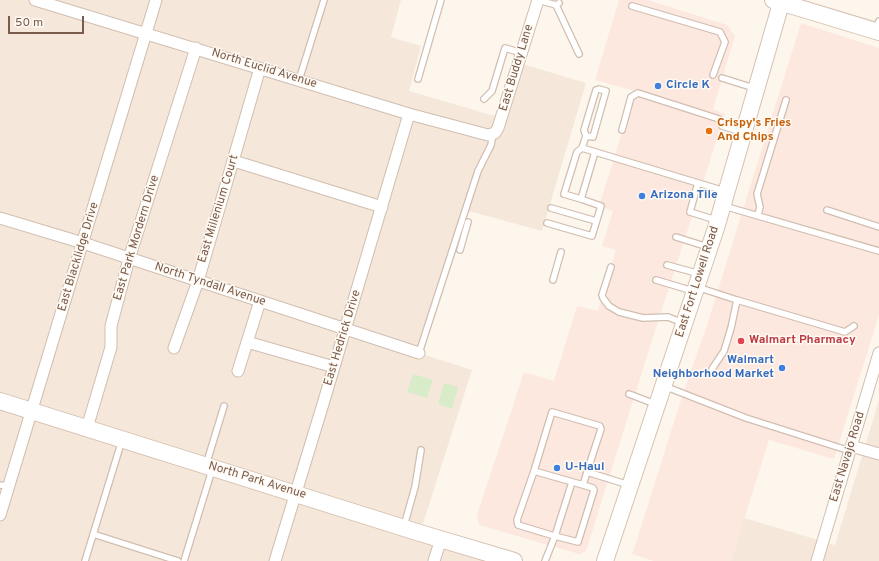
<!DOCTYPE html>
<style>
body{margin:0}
#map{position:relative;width:879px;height:561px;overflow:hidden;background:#fdf6ec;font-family:Overpass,sans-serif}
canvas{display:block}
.scale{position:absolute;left:8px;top:16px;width:76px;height:18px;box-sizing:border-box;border:2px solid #7a5c4d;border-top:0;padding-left:5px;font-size:12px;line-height:14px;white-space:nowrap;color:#7a5c4d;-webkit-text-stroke:3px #fffaf3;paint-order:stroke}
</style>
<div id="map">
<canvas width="879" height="561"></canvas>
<div class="scale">50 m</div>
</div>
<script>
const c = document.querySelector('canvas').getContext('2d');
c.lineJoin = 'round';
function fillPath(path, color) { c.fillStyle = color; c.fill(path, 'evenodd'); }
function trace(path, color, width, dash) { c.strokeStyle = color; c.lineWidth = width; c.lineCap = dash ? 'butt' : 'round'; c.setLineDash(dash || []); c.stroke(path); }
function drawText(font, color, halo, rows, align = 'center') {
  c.font = font + ' Overpass,sans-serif'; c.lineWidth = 3; c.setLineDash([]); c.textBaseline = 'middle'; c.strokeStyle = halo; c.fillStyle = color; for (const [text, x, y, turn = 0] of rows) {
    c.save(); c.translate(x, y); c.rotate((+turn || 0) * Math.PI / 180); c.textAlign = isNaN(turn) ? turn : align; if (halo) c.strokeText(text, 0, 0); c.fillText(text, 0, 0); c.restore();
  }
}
fillPath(new Path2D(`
 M0,0H401L391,37L421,46L409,91L491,115L502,116L519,63L586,83L542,231L465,210L419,353L472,370L420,533L514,561H0Z
 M879,400V561H731L744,518L835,545Z`), '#f5e8da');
fillPath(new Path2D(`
 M619,0H648L727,25L735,36L713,109L725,114L655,331L586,551L579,554L479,525L477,515L524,372L554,381L577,306L598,311L616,250L602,246L613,211L602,207L600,203L635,91L595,80Z
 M801,23L879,48V315L834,459L769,440L731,561H654L632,554L634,549L679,406L708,322Z`), '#fde8e0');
fillPath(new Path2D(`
 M413,374L433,380L427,398L407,392Z
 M444,383L458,387L452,409L438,404Z`), '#d8ecc9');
const lane = new Path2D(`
 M538,0L556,5L559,3
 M556,5L579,54
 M632,6L720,32L725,42L713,75
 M876,31L879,21
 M722,78L754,88
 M418,79L441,0
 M299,80L324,0
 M484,99L492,91L505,48L522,53
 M622,130L631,97L638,93L719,119L722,126L742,132
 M586,136L584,130L596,90L599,89L606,91L593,137L586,136L582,148L698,183L690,212L716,220
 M582,148L577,152L564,194L581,199L595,152
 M698,183L725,191
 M724,206L879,251
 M551,208L596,221
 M827,210L879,227
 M758,215L760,207L757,194L786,100
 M547,223L592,236L601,206L581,199
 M676,237L708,247
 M460,250L468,222
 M667,265L700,274
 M553,280L561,252
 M656,280L693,291
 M697,287L737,300L845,332L854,326
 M602,295L611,267
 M603,298L609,306L619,312L643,318L668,317L683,323
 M419,353L478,171L491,145L493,134
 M712,369L724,351L731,328L737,300
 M664,386L746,418L850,451
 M629,394L655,404
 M206,465L224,406
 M534,471L583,485
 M587,472L583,485L593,488L594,490L578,542L551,535L518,525L517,520L534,471L552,412L600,426L601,429L587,472L629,485
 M0,485L9,486
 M404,526L415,487L421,450
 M93,534L178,561
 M85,561L122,440
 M184,561L212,470
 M545,561L555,536L572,482`);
const street = new Path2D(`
 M35,0L409,114L488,135L495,133L498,128L538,0
 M234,161L382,207
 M0,218L83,243L419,353
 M247,342L334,367
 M174,348L198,281L260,68
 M238,371L260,301
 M87,428L111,347V326L129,259L196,48
 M851,446L879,454
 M0,515L156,0
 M275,561L323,404L409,114
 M434,561L441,539
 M817,561L879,353`);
const secondary = new Path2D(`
 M773,0L879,32
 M0,401L420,533L514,561
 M605,561L716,228L782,0`);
trace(lane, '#d1beb0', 8);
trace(street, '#d1beb0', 13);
trace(secondary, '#d6c0b0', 18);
trace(lane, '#fff', 5.5);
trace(street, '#fff', 11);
trace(secondary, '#fff', 16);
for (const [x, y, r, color] of [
 [658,86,4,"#3f7fe0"],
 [709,131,4,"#e8710a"],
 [642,196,4,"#3f7fe0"],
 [741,341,4,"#e0444e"],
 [782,368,4,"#3f7fe0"],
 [557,468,4,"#3f7fe0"]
]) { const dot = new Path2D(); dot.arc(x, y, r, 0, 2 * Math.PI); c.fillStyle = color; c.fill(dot); trace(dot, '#fffaf3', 1.5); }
drawText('12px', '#7a5c4d', '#fffaf3', [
 ["East Buddy Lane",517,68,-73],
 ["North Euclid Avenue",264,69,17],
 ["East Millenium Court",219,209,-73],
 ["East Park Mordern Drive",137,238,-73],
 ["East Blacklidge Drive",79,257,-73],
 ["East Fort Lowell Road",698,282,-72],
 ["North Tyndall Avenue",210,285,18],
 ["East Hedrick Drive",343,338,-73],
 ["East Navajo Road",848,457,-73],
 ["North Park Avenue",257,481,17]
]);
drawText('bold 12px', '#366cbe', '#fffaf3', [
 ["Circle K",666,86],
 ["Arizona Tile",650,196],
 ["Walmart",774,361,"right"],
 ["Neighborhood Market",774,375,"right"],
 ["U-Haul",565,468]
], 'left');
drawText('bold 12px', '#c56008', '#fffaf3', [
 ["Crispy's Fries",717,124],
 ["And Chips",717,138]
], 'left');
drawText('bold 12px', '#be3a42', '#fffaf3', [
 ["Walmart Pharmacy",749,341]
], 'left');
</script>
